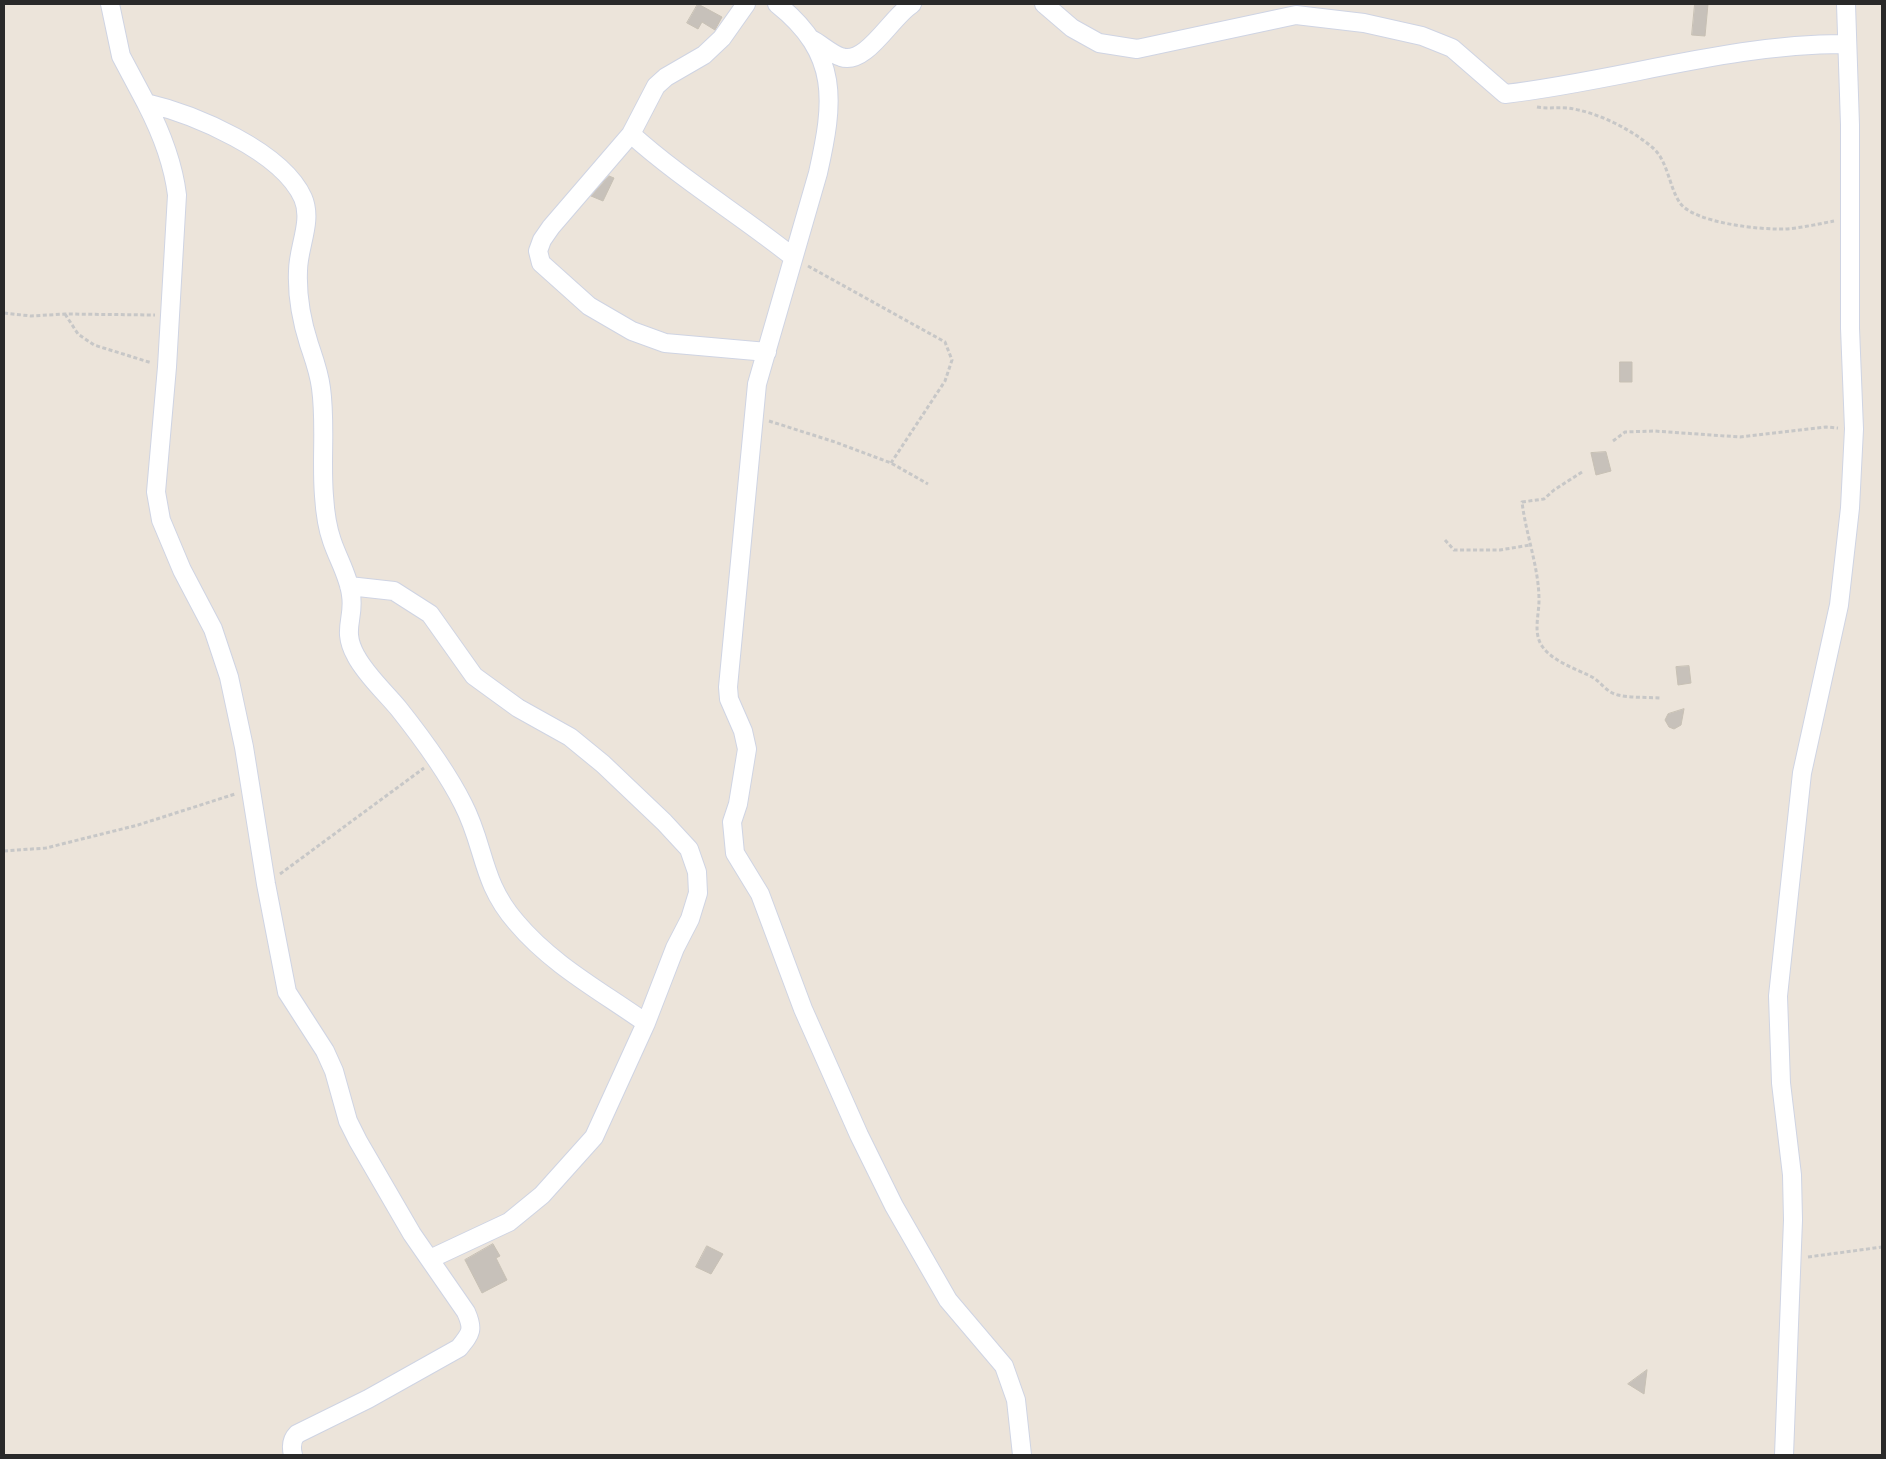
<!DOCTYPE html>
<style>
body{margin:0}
#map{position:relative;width:1886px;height:1459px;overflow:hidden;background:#ece4da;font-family:Ubuntu,sans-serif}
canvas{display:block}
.frame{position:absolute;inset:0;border:5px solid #292929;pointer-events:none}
</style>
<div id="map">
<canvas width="1886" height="1459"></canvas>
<div class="frame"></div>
</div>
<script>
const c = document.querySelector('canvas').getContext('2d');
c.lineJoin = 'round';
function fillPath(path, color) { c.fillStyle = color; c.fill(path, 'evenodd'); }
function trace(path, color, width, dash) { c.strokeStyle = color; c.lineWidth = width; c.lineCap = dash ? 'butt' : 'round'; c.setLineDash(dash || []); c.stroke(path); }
const building = new Path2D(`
 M698,4L722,17L715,30L702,22L698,29L687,23Z
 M1695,4H1708L1705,36L1692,35Z
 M609,176L614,178L603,201L591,196Z
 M1620,362H1632V382H1620Z
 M1606,452L1611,471L1596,475L1591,453Z
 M1689,666L1691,683L1678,685L1676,667Z
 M1684,709L1681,725L1674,729L1669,727L1665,720L1668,714Z
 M493,1244L500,1256L496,1258L507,1280L482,1293L465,1260Z
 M707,1246L723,1254L711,1274L696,1267Z
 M1647,1370L1644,1394L1628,1384Z`);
fillPath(building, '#c7c1ba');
trace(building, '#c7c0b4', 1);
const minor = new Path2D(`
 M110,4L121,56L146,103C194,114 282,151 303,198C313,221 298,247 298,271C297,294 302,322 309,344C314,359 319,372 321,388C326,424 321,460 324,496C325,512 327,527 332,541C338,559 349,577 351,595C355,619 341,629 356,656C366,675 385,692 399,709C422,738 446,770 463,804C485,846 481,882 516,922C552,965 601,991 646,1023
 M746,4L722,38L704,55L666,77L656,86L631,134L551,227L542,240L538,251L541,263L589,306L632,331L665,343L767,352
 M777,4C840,54 834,102 818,173L757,384L728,687L729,699L743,731L747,749L738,804L732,822L735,853L760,894L803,1009L859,1135L894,1206L948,1300L1004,1366L1016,1400L1022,1455
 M1044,4L1072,28L1099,43L1137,49L1296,15L1364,23L1422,36L1452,48L1505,94C1618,81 1733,43 1847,44
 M811,39C821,44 831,54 841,57C866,66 891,17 912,4
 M146,103C161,132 173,162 177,195L167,367L156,492L161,520L182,570L213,629L229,677L244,747L266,884L287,992L325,1051L334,1071L348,1121L358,1141L412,1234L466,1312C474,1330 471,1333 459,1348L368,1399L297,1434C291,1440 291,1447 293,1455
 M631,134C681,179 739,214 793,257
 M349,586L394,591L430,614L474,676L518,708L570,737L603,764L664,822L689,849L697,872L698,893L690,919L675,948L646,1023L594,1137L542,1195L509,1222L430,1259
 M1784,1455L1793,1220L1792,1175L1781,1083L1778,996L1802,773L1839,605L1850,508L1854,429L1850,328V125L1846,4`);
trace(minor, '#cfd4e3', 20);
trace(new Path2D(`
 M1537,107C1547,109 1557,107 1568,108C1597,112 1631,129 1653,148C1668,161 1669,187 1680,203C1694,223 1761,230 1785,229C1801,228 1818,224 1834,221
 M808,266L945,342L952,360L945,381L891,463
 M4,313L31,316L65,314L155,315
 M65,314L78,334L94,345L152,363
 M769,421L835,442L891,463L928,484
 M1613,441L1625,432L1654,431L1740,437L1826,427L1838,428
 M1582,472L1554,490L1544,499L1522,502C1526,535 1539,568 1539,600C1539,615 1533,633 1542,646C1552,661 1574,668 1590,676C1600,680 1605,692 1618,695C1630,698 1646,697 1660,698
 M1445,540L1454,550H1500L1530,545
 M4,851L46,848L138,825L235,794
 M280,874L424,768
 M1808,1257L1882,1247`), '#c7c7c7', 3, [4, 2.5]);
trace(minor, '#fff', 18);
</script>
